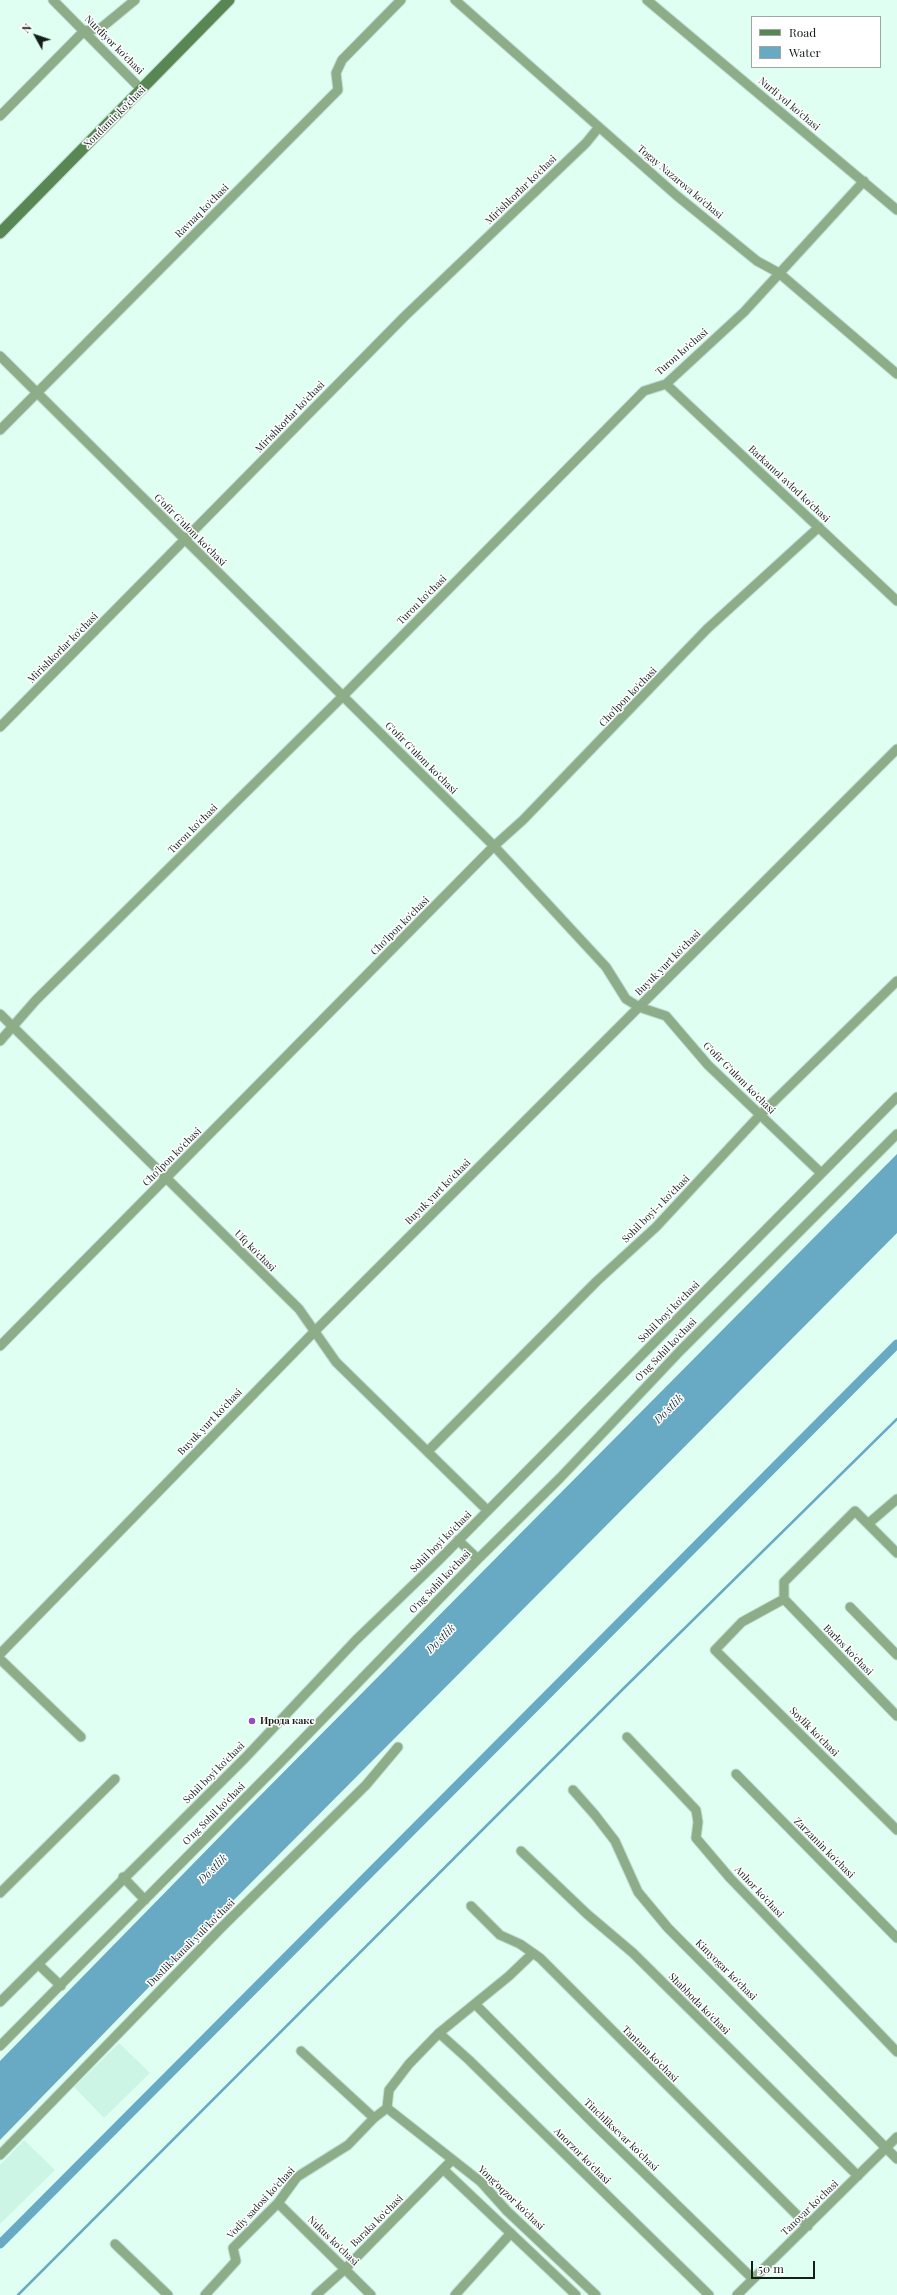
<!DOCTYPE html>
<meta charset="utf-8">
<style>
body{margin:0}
#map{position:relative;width:897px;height:2295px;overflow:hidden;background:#dffff2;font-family:"Playfair Display",serif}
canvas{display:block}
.legend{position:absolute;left:751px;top:16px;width:130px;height:52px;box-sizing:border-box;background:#fff;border:1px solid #a1a5a4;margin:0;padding:5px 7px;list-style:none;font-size:12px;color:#141f1b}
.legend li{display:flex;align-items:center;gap:8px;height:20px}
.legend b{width:20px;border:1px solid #a1a5a4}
.north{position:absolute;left:16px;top:16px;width:40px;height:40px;-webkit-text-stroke:3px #fff;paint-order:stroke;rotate:310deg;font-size:11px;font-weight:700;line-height:16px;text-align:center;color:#141f1b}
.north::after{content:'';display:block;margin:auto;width:14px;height:18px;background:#141f1b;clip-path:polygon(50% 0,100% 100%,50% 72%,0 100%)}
.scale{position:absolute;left:751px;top:2261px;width:64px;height:18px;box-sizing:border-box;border:2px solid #141f1b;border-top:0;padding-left:5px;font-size:12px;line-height:14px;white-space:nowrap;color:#141f1b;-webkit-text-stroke:3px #fff;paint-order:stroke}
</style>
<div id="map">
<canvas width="897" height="2295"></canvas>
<ul class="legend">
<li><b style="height:5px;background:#598753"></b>Road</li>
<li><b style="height:11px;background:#68a9c4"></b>Water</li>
</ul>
<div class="north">N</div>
<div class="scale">50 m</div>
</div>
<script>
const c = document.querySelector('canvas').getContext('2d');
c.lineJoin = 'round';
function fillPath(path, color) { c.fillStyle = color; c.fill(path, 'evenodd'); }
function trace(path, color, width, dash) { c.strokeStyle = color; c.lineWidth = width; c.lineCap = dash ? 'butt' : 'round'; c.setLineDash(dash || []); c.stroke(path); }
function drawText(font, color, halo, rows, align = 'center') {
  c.font = font + ' "Playfair Display",serif'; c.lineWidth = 3; c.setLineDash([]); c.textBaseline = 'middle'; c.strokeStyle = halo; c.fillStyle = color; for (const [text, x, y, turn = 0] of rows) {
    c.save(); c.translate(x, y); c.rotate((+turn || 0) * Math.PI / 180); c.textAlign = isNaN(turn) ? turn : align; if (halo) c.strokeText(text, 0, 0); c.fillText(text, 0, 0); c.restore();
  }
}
fillPath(new Path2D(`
 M119,2043L150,2073L104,2118L74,2087Z
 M24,2140L55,2170L0,2224V2165Z`), '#cdf5e6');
fillPath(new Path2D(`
 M897,1154V1233L223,1911L0,2140V2061L233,1823Z`), '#68a9c4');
trace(new Path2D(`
 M18,2295L622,1690L897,1419`), '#68a9c4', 2.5);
trace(new Path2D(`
 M0,2244L897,1344`), '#68a9c4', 9);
const minor = new Path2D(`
 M53,0L142,90
 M455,0L676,195L757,261L779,273L897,374
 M647,0L897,210
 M0,116L84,31L101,28L135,0
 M0,356L494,846L606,967L626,999L639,1007L666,1016L708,1065L821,1173
 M666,384L897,601
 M0,430L338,90L336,73L342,60L401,0
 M0,727L405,316L586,143L599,127
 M0,1014L299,1309L336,1362L487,1510
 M0,1041L36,1000L343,696L644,391L666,384L744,312L864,181
 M0,1346L494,846L523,820L707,629L819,527
 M428,1451L597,1281L656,1227L760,1115L897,981
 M869,1523L897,1499
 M458,1540L478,1559
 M897,1553L855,1511L784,1582V1599L742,1622L715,1650L897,1830
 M784,1599L897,1716
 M850,1607L897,1655
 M0,1654L315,1331L897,749
 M0,1659L81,1737
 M627,1737L696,1810L698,1822L696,1838L730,1878L897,2052
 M736,1774L897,1938
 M573,1790L595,1815L615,1841L638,1892L668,1928L897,2159
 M521,1851L587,1914L633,1953L858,2176
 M123,1877L145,1900
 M0,1893L115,1779
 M471,1906L500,1935L520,1944L540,1958L808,2226
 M38,1964L61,1986
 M0,2002L245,1758L356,1640L439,1560L897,1097
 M475,2004L596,2126L753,2279
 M439,2033L469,2060L709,2295
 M0,2046L276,1767L478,1559L560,1478L681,1350L897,1134
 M301,2051L374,2118
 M387,2108L481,2182L507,2211L596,2295
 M0,2155L222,1927L366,1785L398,1747
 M443,2169L576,2295
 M278,2203L371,2295
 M115,2244L168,2295
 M205,2295L236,2261L233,2248L278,2203L297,2177L348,2145L374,2118L387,2108L389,2090L409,2064L439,2033L509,1976L533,1953
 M316,2295L345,2269L452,2160
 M455,2295L511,2233
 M737,2295L897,2137`);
const secondary = new Path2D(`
 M0,233L229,0`);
trace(minor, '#bfdbd0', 11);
trace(secondary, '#bfdbd0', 13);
trace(minor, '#8dac88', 9);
trace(secondary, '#598753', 11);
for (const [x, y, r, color] of [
 [252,1721,4,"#964cbf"]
]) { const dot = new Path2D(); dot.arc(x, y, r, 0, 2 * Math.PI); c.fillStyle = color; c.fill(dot); trace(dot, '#fff', 1.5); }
drawText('10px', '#141f1b', '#fff', [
 ["Nurdiyor ko'chasi",114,45,45],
 ["Nurli yol ko'chasi",789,104,40],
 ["Xondamir ko'chasi",115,117,-45],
 ["Togay Nazarova ko'chasi",680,182,40],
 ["Mirishkorlar ko'chasi",521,190,-44],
 ["Ravnaq ko'chasi",202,211,-45],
 ["Turon ko'chasi",682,352,-41],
 ["Mirishkorlar ko'chasi",290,417,-46],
 ["Barkamol avlod ko'chasi",789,484,43],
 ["G'ofir G'ulom ko'chasi",190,530,45],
 ["Turon ko'chasi",422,600,-45],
 ["Mirishkorlar ko'chasi",63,648,-45],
 ["Cho'lpon ko'chasi",628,697,-46],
 ["G'ofir G'ulom ko'chasi",421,758,45],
 ["Turon ko'chasi",193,829,-45],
 ["Cho'lpon ko'chasi",400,926,-45],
 ["Buyuk yurt ko'chasi",668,963,-45],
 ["G'ofir G'ulom ko'chasi",739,1078,45],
 ["Cho'lpon ko'chasi",172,1157,-45],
 ["Buyuk yurt ko'chasi",438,1192,-45],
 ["Sohil boyi-1 ko'chasi",656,1209,-45],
 ["Ufq ko'chasi",255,1251,45],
 ["Sohil boyi ko'chasi",669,1312,-45],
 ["O'ng Sohil ko'chasi",666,1350,-46],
 ["Buyuk yurt ko'chasi",210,1422,-46],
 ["Sohil boyi ko'chasi",441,1542,-45],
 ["O'ng Sohil ko'chasi",440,1582,-46],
 ["Barlos ko'chasi",848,1650,46],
 ["Soylik ko'chasi",814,1732,45],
 ["Sohil boyi ko'chasi",214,1773,-45],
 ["O'ng Sohil ko'chasi",214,1814,-45],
 ["Zarzamin ko'chasi",824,1848,45],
 ["Anhor ko'chasi",759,1892,47],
 ["Dustlik kanali yuli ko'chasi",191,1943,-45],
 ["Kimyogar ko'chasi",726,1970,45],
 ["Shabboda ko'chasi",699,2004,45],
 ["Tantana ko'chasi",650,2054,45],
 ["Tinchliksevar ko'chasi",621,2135,44],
 ["Anorzor ko'chasi",582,2156,45],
 ["Yong'oqzor ko'chasi",511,2198,44],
 ["Vodiy sadosi ko'chasi",261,2203,-47],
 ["Tanovar ko'chasi",810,2208,-44],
 ["Baraka ko'chasi",377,2221,-45],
 ["Nukus ko'chasi",333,2241,44]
]);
drawText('bold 10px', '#141f1b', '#fff', [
 ["Ирода каке",260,1721]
], 'left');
drawText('italic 11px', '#183744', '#fff', [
 ["Do'stlik",669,1409,-45],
 ["Do'stlik",441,1639,-45],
 ["Do'stlik",213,1869,-45]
]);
</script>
